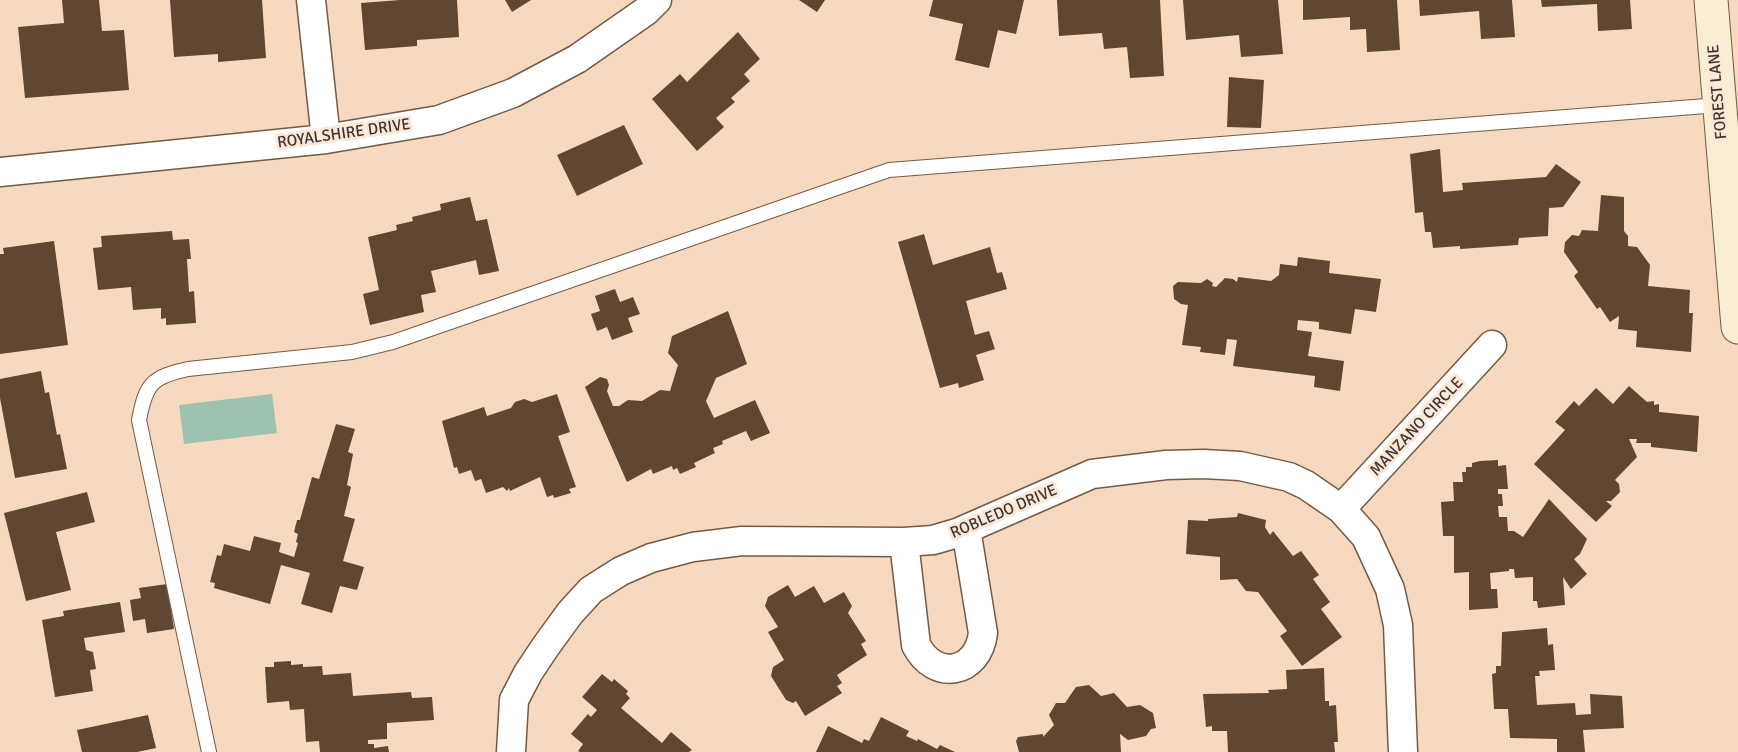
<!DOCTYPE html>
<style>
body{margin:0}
canvas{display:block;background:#f7d9c0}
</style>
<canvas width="1738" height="752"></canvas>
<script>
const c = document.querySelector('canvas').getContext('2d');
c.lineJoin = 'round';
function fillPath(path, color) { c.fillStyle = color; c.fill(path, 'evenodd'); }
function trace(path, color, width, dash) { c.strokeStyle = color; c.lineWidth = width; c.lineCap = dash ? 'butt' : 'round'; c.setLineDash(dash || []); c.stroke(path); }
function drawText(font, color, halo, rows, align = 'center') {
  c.font = font + ' Signika,sans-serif'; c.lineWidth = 6; c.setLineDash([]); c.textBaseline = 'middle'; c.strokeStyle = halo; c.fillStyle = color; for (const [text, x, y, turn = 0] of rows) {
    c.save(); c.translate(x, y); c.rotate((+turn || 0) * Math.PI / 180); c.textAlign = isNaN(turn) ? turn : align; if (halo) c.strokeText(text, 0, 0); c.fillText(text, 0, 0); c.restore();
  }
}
fillPath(new Path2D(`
 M272,394L277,433L184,444L179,405Z`), '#9bc3af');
fillPath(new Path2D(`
 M62,0H99L102,31L124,30L129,90L25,98L18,27L64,23Z
 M170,0H262L266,58L218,62V54L174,57Z
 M400,0H457L459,37L417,40V46L365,50L361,3Z
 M505,0H531L512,12Z
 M799,0H825L817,12Z
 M933,0H1024L1016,34L998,30L989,68L955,60L963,24L929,16Z
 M1057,0H1160L1164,76L1130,78L1127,47L1104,49L1102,33L1059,36Z
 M1183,0H1278L1283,54L1241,57L1239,35L1186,40Z
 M1303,0H1397L1400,50L1367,52L1366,29L1350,30V17L1303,20Z
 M1419,0H1512L1515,37L1481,39L1479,11L1420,16Z
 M1541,0H1630L1632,29L1598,31L1597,4L1542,7Z
 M738,32L760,59L744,74L750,81L731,98L735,102L716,118L724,127L697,151L652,99L680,74L687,82Z
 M1229,77L1264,80L1261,128L1227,127Z
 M624,125L643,164L577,196L557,155Z
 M1440,149L1443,192L1463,190L1462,183L1546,177L1556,164L1581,182L1563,207L1549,208L1548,236L1519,238L1518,245L1460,249V246L1433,248L1431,232H1425L1423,212L1415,213L1410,154Z
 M1601,195L1624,197V231L1628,236V246L1637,247L1650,265L1648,286L1690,290L1689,313H1693L1691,352L1636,347L1637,331L1618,329L1619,316L1610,322L1600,307L1597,309L1574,276L1578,272L1564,252L1565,242L1572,235L1579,236L1582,230L1598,231Z
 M470,197L476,221L487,219L499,271L479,275L476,260L431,271L436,292L421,295L424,312L370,325L363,294L379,290L368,237L397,230L396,225L413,221L412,217L441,210L440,204Z
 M172,231L173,240L189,239L191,259H187L189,292L194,291L196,323L166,325V318L161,319V308L133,310L131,287L98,290L93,248L102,247L101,236Z
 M924,234L933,265L990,247L997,273L1002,272L1007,289L966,301L975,335L989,331L995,349L976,355L984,380L959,388L958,383L940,388L898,242Z
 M54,241L68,345L0,354V254H4L3,248Z
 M1298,257L1330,261L1329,273L1381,279L1376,312L1355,309L1351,334L1319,329V322L1298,320L1297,330L1312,332L1308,356L1344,361L1340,391L1314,387L1315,376L1233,366L1237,340L1227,339L1225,355L1200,352L1201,347L1182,345L1188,305L1181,304L1174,299L1173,286L1178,282L1201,283L1207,279L1213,283L1212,286L1216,287L1225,278L1233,279L1237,282L1238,277L1271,281L1279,275L1280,264L1297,266Z
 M615,289L620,302L633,297L640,314L628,318L633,332L612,340L607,327L597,331L591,314L600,311L595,296Z
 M728,311L747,364L716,378L706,401L714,418L755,400L770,433L751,441L746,431L722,441L723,444L713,448L715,453L694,463L696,467L680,474L677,468L673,470L672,466L653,474L651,469L627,482L585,387L600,377L607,379L609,385L607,391L613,406H619L628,400L642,401L660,390L670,391L678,365L668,353L672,336Z
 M41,371L45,393L49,392L57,435L60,434L67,469L15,478L0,398V379Z
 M1629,386L1647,402L1654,401V405L1659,404V412L1699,416L1697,452L1651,447V443H1636L1637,439H1629L1637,457L1615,480L1619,484L1620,492L1611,501H1606L1612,506L1596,522L1534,464L1565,430L1555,422L1574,401L1579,406L1596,388L1613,404Z
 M557,394L570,432L558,436L576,487L569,489L571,493L554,498L553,495L547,497L540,477L510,491L509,488L507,491L503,487L486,493L481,479L475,481L471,470L459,474L457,467L454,468L442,421L484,407L487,416L511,408L515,402L524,399L532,402Z
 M336,424L355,429L348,452L353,454L347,485L351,487L344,516L355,519L343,561L364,567L357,590L340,586L332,613L301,604L310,573L281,565L270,604L214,588L215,583L210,582L217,555L221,556L224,544L250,551L254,536L281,543L279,552L294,557L298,543L296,542L298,534L294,532L297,520H300L312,477L319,479Z
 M1498,460V466L1506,465L1508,489H1498V494H1502L1503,506H1498L1499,517H1507L1508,531H1514L1523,537L1549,499L1587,539L1580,554L1574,559L1587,574L1571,589L1563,577L1565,605L1538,608L1537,601H1533V577L1515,578L1514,569H1509V571L1490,573L1491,589H1497L1498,608L1469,610V572L1454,573V536H1443L1441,502L1454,501L1453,482H1463L1462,472H1466V467H1472V463L1480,461Z
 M87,492L95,522L56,532L71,590L26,601L4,513Z
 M1238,513L1266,520L1265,527L1270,535L1273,531L1293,556L1301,551L1319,575L1313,579L1330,602L1321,609L1342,637L1302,666L1280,636L1287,631L1258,592L1246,591L1237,579L1220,580V557L1186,554L1188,520L1208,521V519L1237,517Z
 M167,584L174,629L147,633L145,619L133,621L130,600L141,598L139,588Z
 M788,585L795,597L814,586L824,603L844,592L852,606L848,613L866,641L861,644L867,655L837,675L842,683L837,686L842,693L805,716L796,701L793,703L786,700L771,676L773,667L784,660L768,632L778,627L765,606L768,597Z
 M120,602L125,632L84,638L86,650L93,652L96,669L90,670L93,691L55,697L42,620L64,616L63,611Z
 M1547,628L1548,645L1553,644L1555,670L1539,671L1540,676H1535L1537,705L1575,703L1576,715L1591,714L1590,694L1622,696L1624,728L1583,730L1585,752H1557V739L1510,738L1508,709H1494L1492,674L1496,673V666H1501L1502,632Z
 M291,661V665L303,664V667L322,666L323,675L351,673L353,696L411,692L412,698L432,697L434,720L387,723V739L368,740V744H374V748L388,746L389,752H320L319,741L306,742L304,709L290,710L289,701L267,703L265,667H274V662Z
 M1324,668L1325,701H1329V706L1336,705L1338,742H1334L1335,752H1228L1227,731H1212V726L1206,727L1203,694L1269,693L1268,690L1287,689L1286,670Z
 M602,674L612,682L614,679L628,691L626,694L630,698L621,708L662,743L671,732L692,750L689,752H580L578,751L583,744L571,734L588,714L591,717L597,710L582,697Z
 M1089,685L1101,696L1114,693L1127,707L1140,705L1153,713L1156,728L1151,729L1146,736L1128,740L1120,734L1121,752H1019L1016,741L1018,737L1043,734V737L1054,725L1049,715L1056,703H1065L1076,687Z
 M148,715L156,748L137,752H82L77,730Z
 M881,717L909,731L906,736L917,741L918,739L937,749L940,745L955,752H816L828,726L862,743L864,739L869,741Z`), '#604732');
const service = new Path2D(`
 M209,752L139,420C146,383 152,377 188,369L352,352L393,342L889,170L1719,105`);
const minor = new Path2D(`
 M311,0L326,139
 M0,172L326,139L439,120L513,93L577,59L646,11L657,0
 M1341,509L1492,345
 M904,542L916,645C935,682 978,674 983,633L966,529
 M511,752L514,700L528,673L546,646L570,613L591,590L621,571L651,558L693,547L742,541L904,542L933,540L957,533L1092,474L1166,465L1204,464L1240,466L1289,477L1306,485L1341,509L1366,537L1390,589L1398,625L1403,752`);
const secondary = new Path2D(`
 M1711,0L1738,327`);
trace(service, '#745a44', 16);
trace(minor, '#745a44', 31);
trace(secondary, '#745a44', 35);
trace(service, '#fff', 14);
trace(minor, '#fff', 28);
trace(secondary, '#f9edd4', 33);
drawText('16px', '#40342b', '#fbe8d9', [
 ["FOREST LANE",1718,92,-95],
 ["ROYALSHIRE DRIVE",344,134,-8],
 ["MANZANO CIRCLE",1417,427,-47],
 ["ROBLEDO DRIVE",1004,512,-23]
]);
</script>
